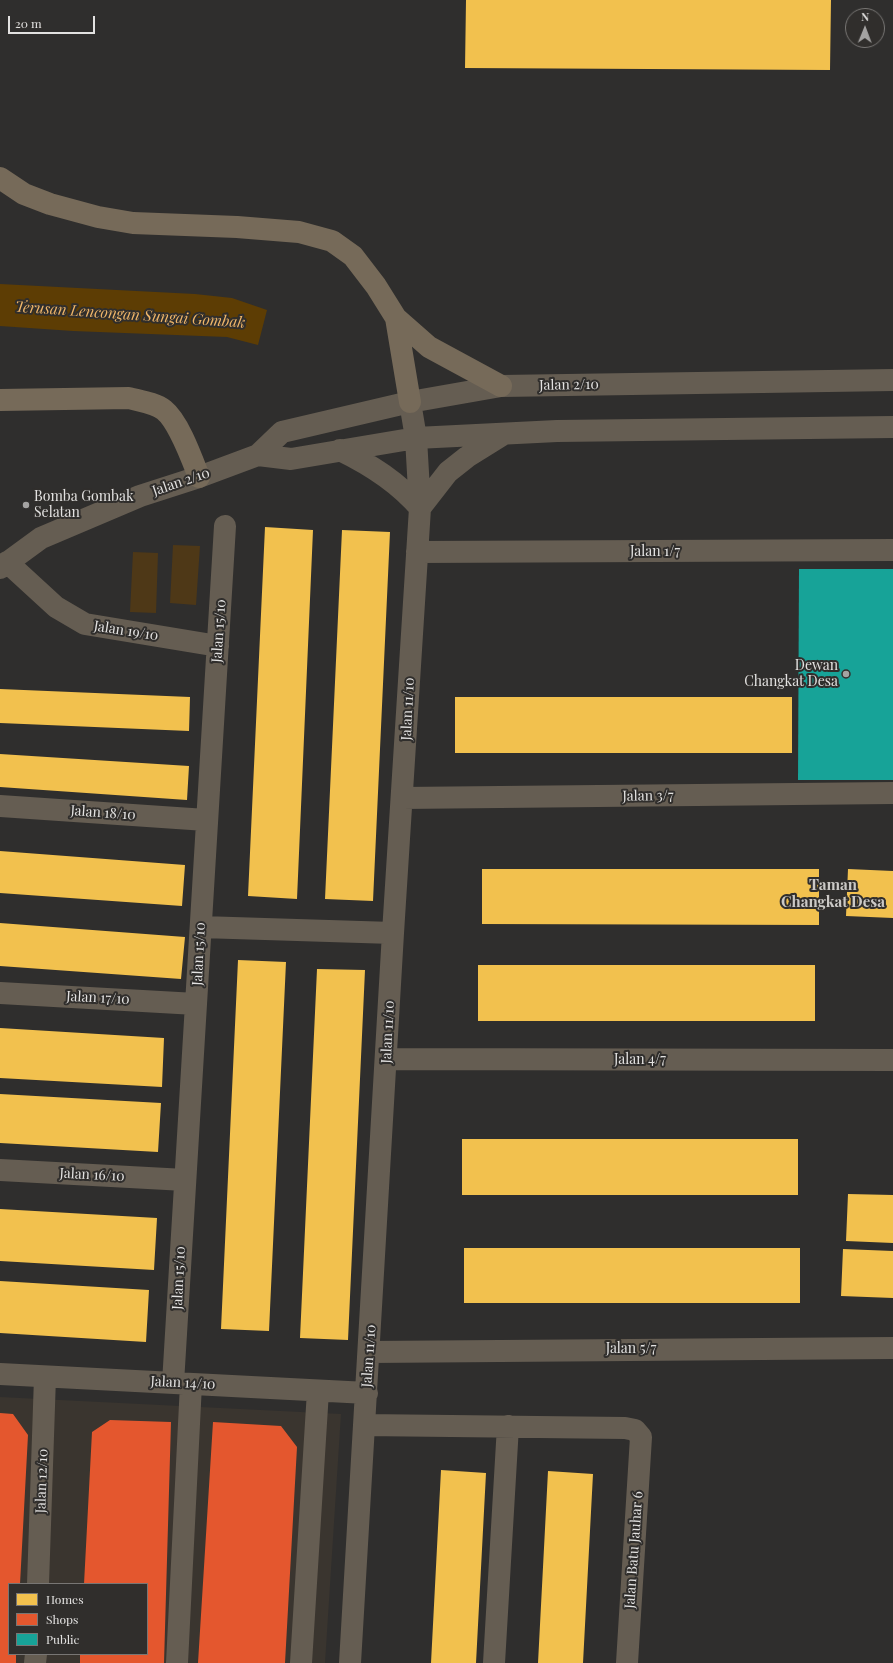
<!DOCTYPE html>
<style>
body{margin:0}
#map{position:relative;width:893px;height:1663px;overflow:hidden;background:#2f2e2d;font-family:"Playfair Display",serif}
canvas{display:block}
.legend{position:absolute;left:8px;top:1583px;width:140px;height:72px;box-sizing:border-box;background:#302e2c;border:1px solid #787674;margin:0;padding:5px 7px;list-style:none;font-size:12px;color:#e3e2e1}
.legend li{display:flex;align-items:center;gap:8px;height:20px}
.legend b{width:20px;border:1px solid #787674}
.north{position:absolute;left:845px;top:8px;width:40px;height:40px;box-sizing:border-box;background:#302e2c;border:1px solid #787674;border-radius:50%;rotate:1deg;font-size:11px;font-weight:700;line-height:16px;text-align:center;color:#e3e2e1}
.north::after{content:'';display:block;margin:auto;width:14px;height:18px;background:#a4a3a2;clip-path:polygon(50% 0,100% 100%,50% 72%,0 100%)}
.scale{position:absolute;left:8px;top:16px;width:87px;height:18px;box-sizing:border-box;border:2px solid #e3e2e1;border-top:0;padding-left:5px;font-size:12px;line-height:14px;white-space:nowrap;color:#e3e2e1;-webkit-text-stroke:3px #302e2c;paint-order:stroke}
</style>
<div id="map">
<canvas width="893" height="1663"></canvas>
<ul class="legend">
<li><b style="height:11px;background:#f2c14e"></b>Homes</li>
<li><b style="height:11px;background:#e4572e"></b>Shops</li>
<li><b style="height:11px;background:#17a398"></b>Public</li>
</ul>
<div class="north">N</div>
<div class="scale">20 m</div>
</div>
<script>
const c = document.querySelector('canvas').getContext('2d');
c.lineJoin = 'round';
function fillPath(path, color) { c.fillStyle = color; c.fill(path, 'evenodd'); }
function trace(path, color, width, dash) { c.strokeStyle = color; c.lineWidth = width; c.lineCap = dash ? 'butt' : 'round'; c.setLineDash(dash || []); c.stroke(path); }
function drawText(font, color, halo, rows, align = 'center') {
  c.font = font + ' "Playfair Display",serif'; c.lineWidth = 4; c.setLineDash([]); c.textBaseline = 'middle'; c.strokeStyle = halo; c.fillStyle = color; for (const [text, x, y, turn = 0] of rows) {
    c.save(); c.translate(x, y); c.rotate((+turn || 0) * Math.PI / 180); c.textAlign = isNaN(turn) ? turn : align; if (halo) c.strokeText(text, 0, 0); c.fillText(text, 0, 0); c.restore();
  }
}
fillPath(new Path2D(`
 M0,1397L341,1414L325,1663H0ZM9,1584H147V1654H9Z`), '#3a352f');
fillPath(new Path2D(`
 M173,545L200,546L196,605L170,603Z
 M133,552L158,553L156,613L130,612Z`), '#4e3817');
fillPath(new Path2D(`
 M0,284L195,294L232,298L267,310L258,345L227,337L73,331L0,326Z`), '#5d3d04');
fillPath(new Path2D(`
 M466,0H831L830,70L465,68Z
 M265,527L313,530L297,899L248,896Z
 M342,530L390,532L373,901L325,899Z
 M0,689L190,697L189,731L0,723Z
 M455,697H792V753H455Z
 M0,754L189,766L187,800L0,787Z
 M0,851L185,865L182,906L0,893Z
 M482,869H819V925L482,924Z
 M848,869L893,871V918L846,916Z
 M0,923L185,937L181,979L0,966Z
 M238,960L286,962L269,1331L221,1329Z
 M478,965H815V1021H478Z
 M317,969L365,970L348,1340L300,1338Z
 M0,1028L164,1038L162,1087L0,1078Z
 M0,1094L161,1103L158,1152L0,1143Z
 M462,1139H798V1195H462Z
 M848,1194L893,1195V1243L846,1241Z
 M0,1209L157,1218L154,1270L0,1261Z
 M464,1248H800V1303H464Z
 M843,1249L893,1251V1298L841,1296Z
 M0,1281L149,1290L146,1342L0,1333Z
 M441,1470L486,1473L476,1663H431Z
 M548,1471L593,1474L583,1663H538Z`), '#f2c14e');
fillPath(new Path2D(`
 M0,1413L13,1414L28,1435L20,1584H9V1654H16V1663H0Z
 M110,1420L171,1422L164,1663H80V1654H147V1584H84L92,1432Z
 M213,1422L281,1426L297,1447L285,1663H198Z`), '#e4572e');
fillPath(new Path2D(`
 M799,569H893V780H798Z`), '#17a398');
trace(new Path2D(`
 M340,450C371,465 398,482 420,508
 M258,455L291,459L416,438L557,431L893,427
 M420,508L448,472L467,457L504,434
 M417,552L893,550
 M7,562L56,607L85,624L218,646
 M0,568L41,538L140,496L199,477L258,455L282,432L410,402L501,386L893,380
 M402,798L893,793
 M0,806L206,820
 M201,927L393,933
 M0,993L196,1004
 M386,1059L893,1060
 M0,1170L185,1180
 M369,1352L893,1348
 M0,1374L367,1393
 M173,1383L225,526
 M364,1425L625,1428L635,1430L641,1437L627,1663
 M38,1584L45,1377
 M35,1663L36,1654
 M177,1663L191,1384
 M301,1663L318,1391
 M350,1663L393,933L420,508L416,438L410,402
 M494,1663L508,1426`), '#655d52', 22);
trace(new Path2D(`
 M0,178L24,194L50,204L98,217L133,223L237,227L299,232L332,241L353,256L376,286L396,318L429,347L501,386
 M396,318L410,402
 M0,400L129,398C140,401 155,403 164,410C179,422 192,459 199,477`), '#766a59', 22);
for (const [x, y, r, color] of [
 [26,505,4,"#a4a3a2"],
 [846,674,4,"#a4a3a2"]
]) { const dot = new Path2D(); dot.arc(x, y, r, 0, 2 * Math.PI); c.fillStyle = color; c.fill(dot); trace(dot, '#302e2c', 1.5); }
drawText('14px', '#e3e2e1', '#302e2c', [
 ["Jalan 2/10",569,385,-1],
 ["Jalan 2/10",181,482,-19],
 ["Jalan 1/7",655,552],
 ["Jalan 19/10",126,631,9],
 ["Jalan 15/10",219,631,-86],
 ["Jalan 11/10",408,709,-87],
 ["Jalan 3/7",648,796,-1],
 ["Jalan 18/10",103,813,4],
 ["Jalan 15/10",199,954,-87],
 ["Jalan 17/10",98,998,3],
 ["Jalan 11/10",388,1032,-87],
 ["Jalan 4/7",640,1060],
 ["Jalan 16/10",92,1175,3],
 ["Jalan 15/10",179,1278,-87],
 ["Jalan 5/7",631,1349],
 ["Jalan 11/10",369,1356,-86],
 ["Jalan 14/10",183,1383,3],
 ["Jalan 12/10",42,1481,-88],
 ["Jalan Batu Jauhar 6",634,1550,-86]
]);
drawText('14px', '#e3e2e1', '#302e2c', [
 ["Bomba Gombak",34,497],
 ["Selatan",34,513],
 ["Dewan",838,666,"right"],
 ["Changkat Desa",838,682,"right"]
], 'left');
drawText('italic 15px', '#efb66a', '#302e2c', [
 ["Terusan Lencongan Sungai Gombak",130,315,4]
]);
drawText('bold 15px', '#cbc9c6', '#302e2c', [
 ["Taman",833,885],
 ["Changkat Desa",833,902]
]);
</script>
